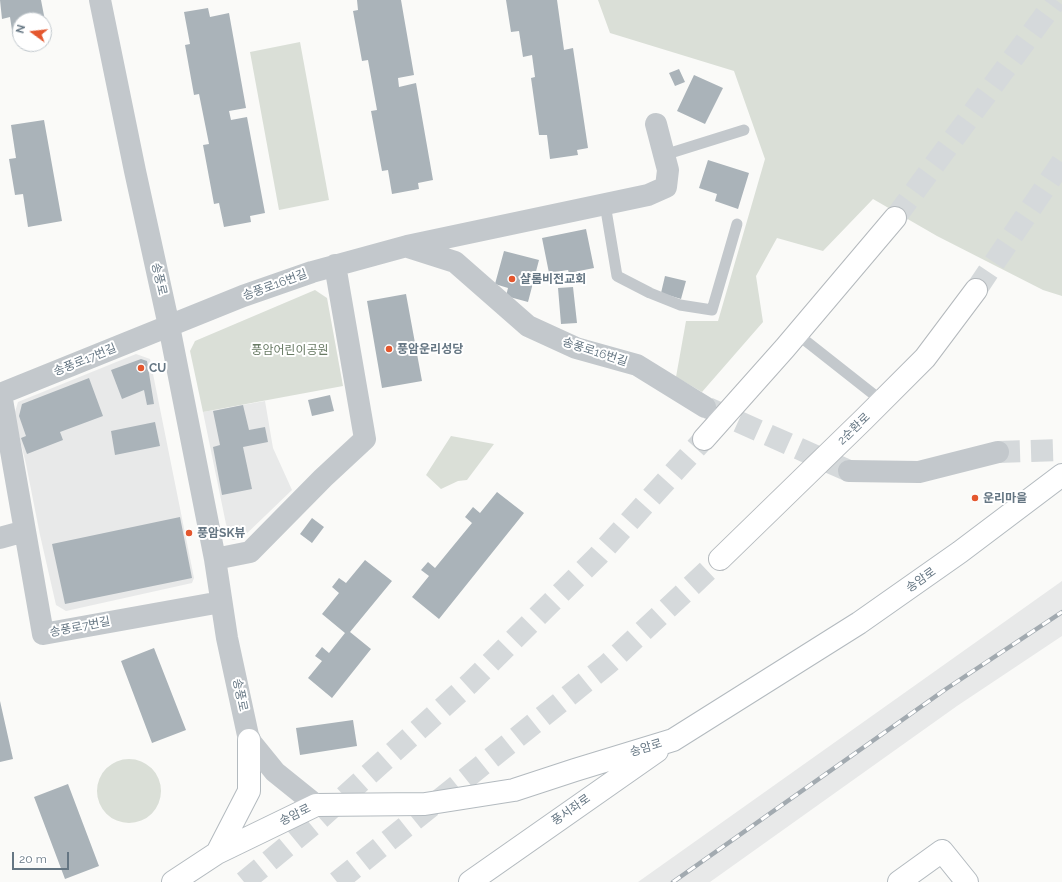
<!DOCTYPE html>
<meta charset="utf-8">
<style>
body{margin:0}
#map{position:relative;width:1062px;height:882px;overflow:hidden;background:#fafaf8;font-family:Raleway,sans-serif}
canvas{display:block}
.north{position:absolute;left:12px;top:12px;width:40px;height:40px;box-sizing:border-box;background:#fff;border:1px solid #c1c8cd;border-radius:50%;rotate:285deg;font-size:11px;font-weight:700;line-height:16px;text-align:center;color:#657683}
.north::after{content:'';display:block;margin:auto;width:14px;height:18px;background:#e4572e;clip-path:polygon(50% 0,100% 100%,50% 72%,0 100%)}
.scale{position:absolute;left:12px;top:852px;width:57px;height:18px;box-sizing:border-box;border:2px solid #657683;border-top:0;padding-left:5px;font-size:12px;line-height:14px;white-space:nowrap;color:#657683;-webkit-text-stroke:3px #fff;paint-order:stroke}
</style>
<div id="map">
<canvas width="1062" height="882"></canvas>
<div class="north">N</div>
<div class="scale">20 m</div>
</div>
<script>
const c = document.querySelector('canvas').getContext('2d');
c.lineJoin = 'round';
function fillPath(path, color) { c.fillStyle = color; c.fill(path, 'evenodd'); }
function trace(path, color, width, dash) { c.strokeStyle = color; c.lineWidth = width; c.lineCap = dash ? 'butt' : 'round'; c.setLineDash(dash || []); c.stroke(path); }
function drawText(font, color, halo, rows, align = 'center') {
  c.font = font + ' Raleway,"Noto Sans KR",sans-serif'; c.lineWidth = 4; c.setLineDash([]); c.textBaseline = 'middle'; c.strokeStyle = halo; c.fillStyle = color; for (const [text, x, y, turn = 0] of rows) {
    c.save(); c.translate(x, y); c.rotate((+turn || 0) * Math.PI / 180); c.textAlign = isNaN(turn) ? turn : align; if (halo) c.strokeText(text, 0, 0); c.fillText(text, 0, 0); c.restore();
  }
}
fillPath(new Path2D(`
 M136,354L150,359L194,578L192,583L66,611L56,605L40,535L26,464L14,415L18,402Z
 M265,401L273,448L292,490L240,540H232L226,524L203,412Z
 M1062,581V636L957,706L710,882H638Z`), '#e8e9e9');
fillPath(new Path2D(`
 M598,0H1062V296L1043,290L937,236L873,199L823,251L777,238L756,276L763,322L702,392L676,377L686,321H718L765,159L734,71L610,33Z
 M300,42L329,200L279,210L250,52Z
 M315,290L327,298L343,386L203,412L190,351L195,341Z
 M451,436L494,444L467,480L458,481L441,489L426,475Z
 M97 791a32 32 0 1 1 64 0a32 32 0 1 1-64 0Z`), '#dadfd7');
fillPath(new Path2D(`
 M0,0H41L47,31L44,32V20H20V36L13,37L10,17L2,19Z
 M357,0H401L414,75L398,78L399,87L416,83L433,180L418,183L419,189L392,194L388,170L382,171L371,111L377,110L368,60L362,61L353,11L358,10Z
 M506,0H557L564,50L573,48L588,148L577,150L578,155L550,159L547,135H539L531,78L535,77L532,55L523,57L519,31L511,32Z
 M208,8L210,17L229,13L246,108L229,111L231,120L247,117L265,213L250,216L251,222L224,227L219,203L214,204L203,145L209,144L199,94L194,95L185,45L190,44L184,12Z
 M679,69L685,82L675,86L669,73Z
 M694,75L723,88L705,124L677,111Z
 M44,120L62,221L28,227L23,194L15,195L9,159L16,158L11,125Z
 M708,160L749,173L738,209L715,201L717,194L699,188Z
 M586,229L594,268L569,273L568,270L549,273L542,238Z
 M504,251L539,260L528,302L506,296L508,288L495,284Z
 M665,276L686,281L681,299L661,293Z
 M573,287L577,323L561,324L558,288Z
 M406,294L422,381L382,388L367,301Z
 M141,359L147,361L154,404L147,405L144,390L122,399L111,370Z
 M89,378L103,416L60,432L63,440L27,454L21,438L26,436L19,416L22,404Z
 M330,395L334,411L312,416L308,400Z
 M243,405L249,430L265,427L268,442L243,447L252,489L222,495L213,447L220,445L213,411Z
 M155,422L160,446L115,455L111,431Z
 M497,492L524,513L439,619L412,597L429,576L421,570L428,562L435,568L472,523L465,517L473,507L480,513Z
 M180,517L192,578L65,604L52,544Z
 M312,518L324,527L312,543L300,534Z
 M365,560L392,581L350,632L371,649L332,698L308,678L322,661L315,656L322,647L329,653L345,633L322,614L339,593L332,587L339,578L346,583Z
 M154,648L186,730L152,743L121,661Z
 M0,701L13,759L0,762Z
 M353,720L357,746L300,755L296,728Z
 M68,784L99,866L65,879L34,797Z`), '#aab3b9');
trace(new Path2D(`
 M708,408L849,471
 M998,452L1062,450`), '#d5d9db', 22, [22, 11]);
trace(new Path2D(`
 M895,218L1056,0
 M976,290L1062,162
 M244,882L315,823L470,683L598,556L704,439
 M337,882L608,664L720,559`), '#d5d9db', 22, [22, 11]);
const secondary = new Path2D(`
 M217,853L249,791V740
 M173,882L217,853L316,805L425,804L514,790L575,770L673,740L859,623L960,552L1062,475
 M470,882L657,751
 M899,882L942,851L967,882`);
const highway = new Path2D(`
 M704,439L785,348L895,218
 M720,559L864,419L925,358L976,290`);
trace(secondary, '#b3babf', 24);
trace(highway, '#b4b9bd', 24);
trace(new Path2D(`
 M664,155L744,130
 M605,204L617,276L650,293L680,305L712,310L737,224
 M797,334L882,401`), '#c3c8cc', 11);
trace(new Path2D(`
 M100,0L135,171L169,326L215,559L227,638L249,740L275,772L316,805
 M408,247L455,262L528,326L576,348L637,365L705,407
 M0,394L243,296L312,272L407,246L648,195L666,187L668,170L656,124
 M1,394L43,634L221,602
 M849,471L919,472L998,452
 M0,538L25,531
 M215,559L250,552L323,478L365,439L335,265`), '#c3c8cc', 22);
trace(secondary, '#fff', 22);
trace(highway, '#fff', 22);
const rail = new Path2D(`
 M673,882L946,689L1062,612`);
trace(rail, '#a2aab0', 4.5);
trace(rail, '#fff', 3, [9]);
for (const [x, y, r, color] of [
 [512,279,4,"#e4572e"],
 [389,349,4,"#e4572e"],
 [141,368,4,"#e4572e"],
 [975,498,4,"#e4572e"],
 [189,533,4,"#e4572e"]
]) { const dot = new Path2D(); dot.arc(x, y, r, 0, 2 * Math.PI); c.fillStyle = color; c.fill(dot); trace(dot, '#fff', 1.5); }
drawText('12px', '#657683', '#fff', [
 ["송풍로",159,279,77],
 ["송풍로16번길",275,285,-20],
 ["송풍로16번길",595,352,18],
 ["송풍로17번길",85,360,-22],
 ["2순환로",854,429,-44],
 ["송암로",921,580,-35],
 ["송풍로7번길",80,627,-11],
 ["송풍로",240,695,78],
 ["송암로",646,748,-17],
 ["풍서좌로",571,810,-35],
 ["송암로",295,815,-26]
]);
drawText('bold 12px', '#657683', '#fff', [
 ["샬롬비전교회",520,279],
 ["풍암운리성당",397,349],
 ["CU",149,368],
 ["운리마을",983,498],
 ["풍암SK뷰",197,533]
], 'left');
drawText('12px', '#687a64', '#fff', [
 ["풍암어린이공원",290,350]
]);
</script>
